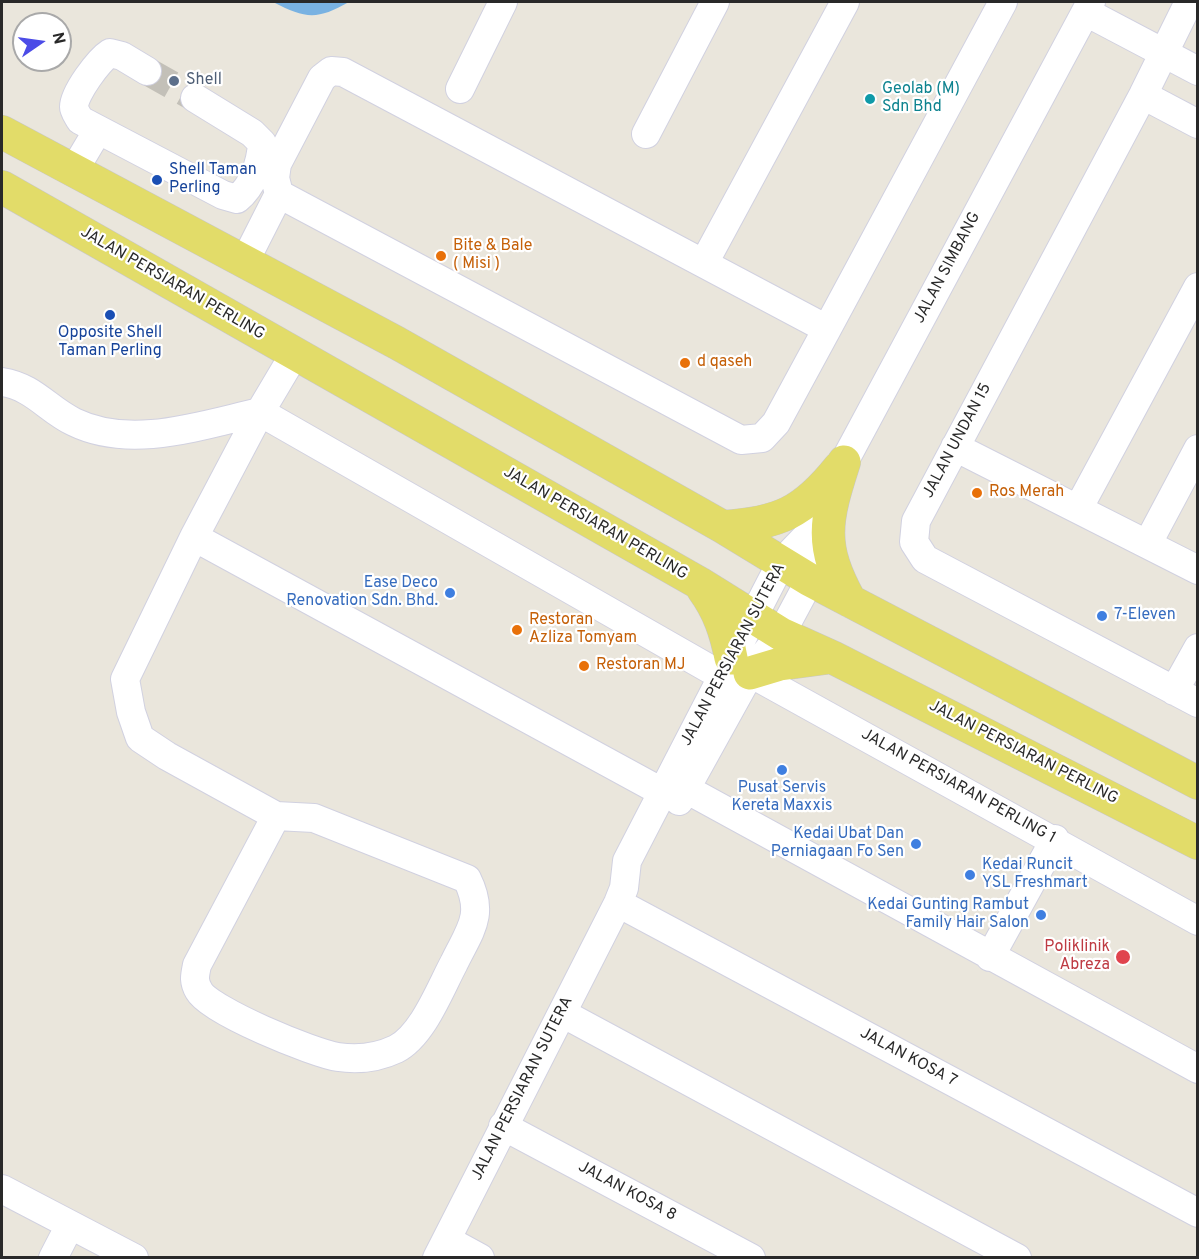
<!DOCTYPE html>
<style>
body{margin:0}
#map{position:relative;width:1199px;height:1259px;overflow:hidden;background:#eae6dc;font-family:Overpass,sans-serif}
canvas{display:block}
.frame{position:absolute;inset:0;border:3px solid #292929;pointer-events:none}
.north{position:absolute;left:12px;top:12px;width:60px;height:60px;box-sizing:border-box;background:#fff;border:2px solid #a9a9a9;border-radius:50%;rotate:77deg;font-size:16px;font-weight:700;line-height:24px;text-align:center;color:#292929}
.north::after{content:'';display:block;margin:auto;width:21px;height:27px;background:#4c4ce7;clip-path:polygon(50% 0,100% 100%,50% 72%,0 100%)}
</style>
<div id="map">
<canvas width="1199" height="1259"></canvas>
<div class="frame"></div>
<div class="north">N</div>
</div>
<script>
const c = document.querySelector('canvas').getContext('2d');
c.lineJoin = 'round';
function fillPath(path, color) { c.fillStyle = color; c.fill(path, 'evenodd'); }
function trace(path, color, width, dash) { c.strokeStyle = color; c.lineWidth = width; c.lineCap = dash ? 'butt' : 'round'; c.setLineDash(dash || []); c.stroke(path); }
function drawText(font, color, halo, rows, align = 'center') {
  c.font = font + ' Overpass,sans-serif'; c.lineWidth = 4.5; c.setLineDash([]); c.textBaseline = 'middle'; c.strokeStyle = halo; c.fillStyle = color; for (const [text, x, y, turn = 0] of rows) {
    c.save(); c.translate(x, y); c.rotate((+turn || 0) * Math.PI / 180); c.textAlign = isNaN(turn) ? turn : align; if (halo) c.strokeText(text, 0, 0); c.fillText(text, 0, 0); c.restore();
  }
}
fillPath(new Path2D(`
 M273,2H349C317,20 306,19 273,2Z`), '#79b2e2');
trace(new Path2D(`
 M147,71L195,98`), '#c3c0b8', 28, [28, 14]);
const minor = new Path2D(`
 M1189,2L1143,95L916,521L914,542L925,559L1198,703
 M1086,12L1198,71
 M147,71L122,56L110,53C99,60 74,93 74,107C74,111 78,116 80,120L223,195L237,199C253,186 261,163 262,143L252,133L195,98
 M460,89L503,2
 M1143,95L1198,124
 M646,134L715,2
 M73,172L98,130
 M279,194L741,440L762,438L776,423L827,329L1003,2
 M244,263L279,194L275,178L277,164L322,78L331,71L343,72L827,329
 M704,263L845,2
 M295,353L260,412L722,676
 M2,382C34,387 47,409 74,422C131,450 202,425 260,412
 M260,412L194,537L125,679L131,712L140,738L167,756L276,816L314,818L467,879C485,915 470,930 454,963C440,989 423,1035 396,1049C377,1058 358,1060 338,1057C313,1053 210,1011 199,991C193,981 195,975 197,965L276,816
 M955,447L1198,570
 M1078,509L1198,287
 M194,537L662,792
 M1148,543L1198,449
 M750,673L1198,921
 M1174,691L1198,648
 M686,789L1198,1069
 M679,801L750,673L781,634L810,580L809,557
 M618,903L1198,1213
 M990,957L1055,839
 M562,1013L1017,1258
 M503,1126L751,1258
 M2,1189L134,1258
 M447,1240L480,1258
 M53,1258L70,1225
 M437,1258L618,903L624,888L627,861L781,563L807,536L844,462L1091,2`);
const major = new Path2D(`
 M2,132L397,343L723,527L810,580L1198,783
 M2,187L699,583L781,634L832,657L1198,843
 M844,462C825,521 819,545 850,601
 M723,527C779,523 803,513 839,468
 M703,589C719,611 726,632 731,658
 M750,673L780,664L832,657`);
trace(minor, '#d1d1e0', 30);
trace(major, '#c7c7c7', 34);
trace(minor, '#fff', 28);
trace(major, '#e2dc69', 33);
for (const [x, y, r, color] of [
 [174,81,6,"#5c6f8a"],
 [870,99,6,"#0f9aa8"],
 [157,180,6,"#1a4fb4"],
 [441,256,6,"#e8710a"],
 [110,315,6,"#1a4fb4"],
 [685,363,6,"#e8710a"],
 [977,493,6,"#e8710a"],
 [450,593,6,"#3f7fe0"],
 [1102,616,6,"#3f7fe0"],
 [517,630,6,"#e8710a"],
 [584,666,6,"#e8710a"],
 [782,770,6,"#3f7fe0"],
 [916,844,6,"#3f7fe0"],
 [970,875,6,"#3f7fe0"],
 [1041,915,6,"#3f7fe0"],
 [1123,957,8,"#e0444e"]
]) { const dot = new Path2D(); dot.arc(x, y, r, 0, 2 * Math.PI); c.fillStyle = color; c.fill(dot); trace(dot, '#fff', 2); }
drawText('16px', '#4e5e75', '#fff', [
 ["Shell",186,81]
], 'left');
drawText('16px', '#0d838f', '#fff', [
 ["Geolab (M)",882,90],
 ["Sdn Bhd",882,108]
], 'left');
drawText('16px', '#164399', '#fff', [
 ["Shell Taman",169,171],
 ["Perling",169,189],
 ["Opposite Shell",110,334,"center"],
 ["Taman Perling",110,352,"center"]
], 'left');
drawText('16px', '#c56008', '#fff', [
 ["Bite & Bale",453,247],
 ["( Misi )",453,265],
 ["d qaseh",697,363],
 ["Ros Merah",989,493],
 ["Restoran",529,621],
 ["Azliza Tomyam",529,639],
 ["Restoran MJ",596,666]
], 'left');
drawText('16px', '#292929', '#fff', [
 ["JALAN SIMBANG",948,268,-62],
 ["JALAN PERSIARAN PERLING",172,284,30],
 ["JALAN UNDAN 15",958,441,-62],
 ["JALAN PERSIARAN PERLING",595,524,30],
 ["JALAN PERSIARAN SUTERA",734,655,-62],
 ["JALAN PERSIARAN PERLING",1023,753,27],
 ["JALAN PERSIARAN PERLING 1",958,787,29],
 ["JALAN KOSA 7",908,1058,28],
 ["JALAN PERSIARAN SUTERA",523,1089,-63],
 ["JALAN KOSA 8",627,1192,28]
]);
drawText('16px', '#366cbe', '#fff', [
 ["Ease Deco",438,584],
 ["Renovation Sdn. Bhd.",438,602],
 ["7-Eleven",1114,616,"left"],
 ["Pusat Servis",782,789,"center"],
 ["Kereta Maxxis",782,807,"center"],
 ["Kedai Ubat Dan",904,835],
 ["Perniagaan Fo Sen",904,853],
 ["Kedai Runcit",982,866,"left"],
 ["YSL Freshmart",982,884,"left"],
 ["Kedai Gunting Rambut",1029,906],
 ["Family Hair Salon",1029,924]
], 'right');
drawText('16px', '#be3a42', '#fff', [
 ["Poliklinik",1110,948],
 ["Abreza",1110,966]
], 'right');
</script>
